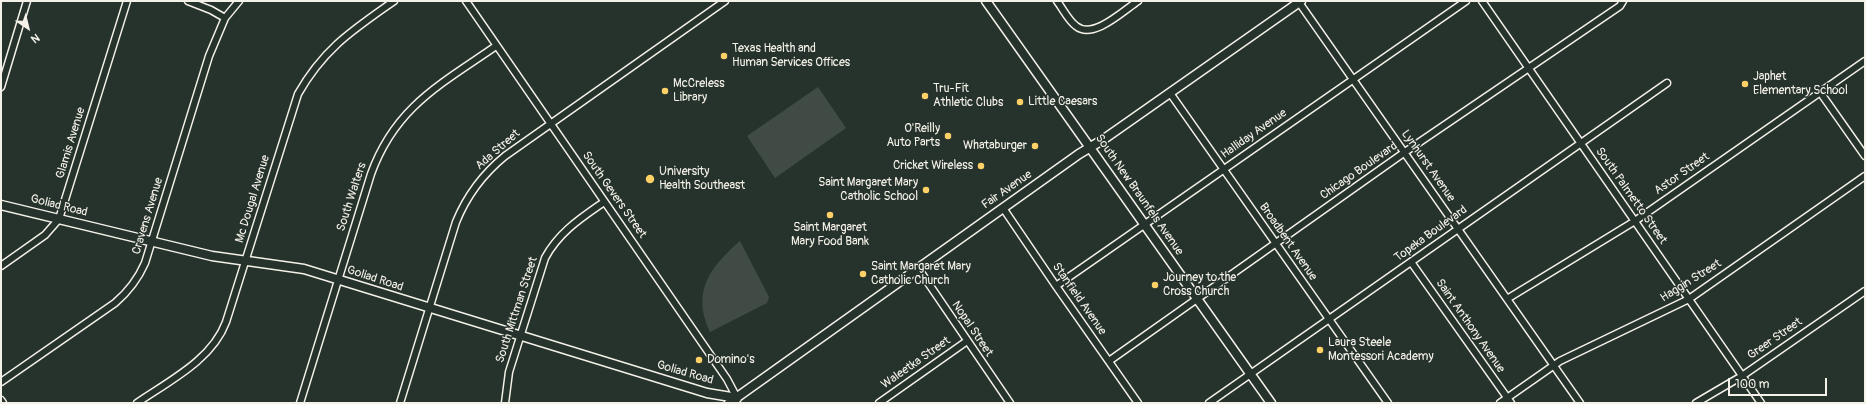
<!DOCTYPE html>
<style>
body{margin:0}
#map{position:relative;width:1866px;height:404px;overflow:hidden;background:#26332d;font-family:Pangolin,sans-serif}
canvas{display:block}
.frame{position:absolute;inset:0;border:2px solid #f4f1e8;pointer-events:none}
.north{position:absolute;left:8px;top:8px;width:40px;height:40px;-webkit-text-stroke:3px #26332d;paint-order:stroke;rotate:145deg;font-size:11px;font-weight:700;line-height:16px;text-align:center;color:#f4f1e8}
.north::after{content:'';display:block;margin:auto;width:14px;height:18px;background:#f4f1e8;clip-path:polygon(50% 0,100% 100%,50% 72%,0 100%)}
.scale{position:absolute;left:1728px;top:378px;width:99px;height:18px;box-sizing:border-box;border:2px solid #f4f1e8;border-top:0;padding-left:5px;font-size:12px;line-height:14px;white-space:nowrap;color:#f4f1e8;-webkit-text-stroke:3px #26332d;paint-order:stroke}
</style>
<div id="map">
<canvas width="1866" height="404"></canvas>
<div class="frame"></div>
<div class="north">N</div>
<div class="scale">100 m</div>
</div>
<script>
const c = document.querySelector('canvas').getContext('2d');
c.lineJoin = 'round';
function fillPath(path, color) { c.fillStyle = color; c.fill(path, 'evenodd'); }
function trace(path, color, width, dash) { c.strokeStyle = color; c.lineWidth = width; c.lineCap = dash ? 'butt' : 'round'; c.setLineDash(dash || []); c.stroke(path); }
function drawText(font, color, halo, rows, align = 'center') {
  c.font = font + ' Pangolin,sans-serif'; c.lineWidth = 3; c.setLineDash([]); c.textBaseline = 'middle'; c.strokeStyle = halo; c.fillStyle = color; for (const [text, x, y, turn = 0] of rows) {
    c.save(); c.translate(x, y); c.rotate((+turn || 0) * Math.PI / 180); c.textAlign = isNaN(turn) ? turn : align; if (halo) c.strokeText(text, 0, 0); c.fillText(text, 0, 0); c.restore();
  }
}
fillPath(new Path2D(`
 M818,87L846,128L775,178L747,136Z
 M740,241L769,297L767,303L710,332C691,292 710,267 740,241Z`), '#414b45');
const street = new Path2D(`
 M188,1L211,10L225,18
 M466,1L727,379L737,398
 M1057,1C1063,9 1068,20 1076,26C1093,40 1123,11 1138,1
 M1298,1L1580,403
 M1482,1L1761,403
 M1,87L27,1
 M1820,92L1865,156
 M1170,93L1388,403
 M1003,208L1056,286L1138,403
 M1411,262L1511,403
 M1,266L45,235L59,219L127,1
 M918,268L1010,403
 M1056,286L1466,1
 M1507,299L1635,221L1865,61
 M1109,361L1405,152L1620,6L1623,1
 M1,382L115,303C129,291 138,279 145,263L209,56L225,18L239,1
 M1,400L3,403
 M137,403C169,381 212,360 226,322L298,94C324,48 353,30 394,1
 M300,403L371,174C395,107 441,84 496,46
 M400,403L456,222C467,195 483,174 505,156L725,1
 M505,403L509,372L545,258C559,232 581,218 604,202
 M879,403L967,341
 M1209,403L1667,83
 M1500,403L1560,361L1689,299L1865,176
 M1696,403L1742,376L1865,291`);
const secondary = new Path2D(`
 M986,1L1271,403
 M1,205L212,256L304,269L707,393L737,398
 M729,403L1079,154L1104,139L1301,1`);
trace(street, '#f4f1e8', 9);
trace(secondary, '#f4f1e8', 11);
trace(street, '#26332d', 6);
trace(secondary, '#26332d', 8);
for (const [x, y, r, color] of [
 [724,56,4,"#ffd166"],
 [1745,84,4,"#ffd166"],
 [665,91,4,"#ffd166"],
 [925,96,4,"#ffd166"],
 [1020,102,4,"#ffd166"],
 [948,136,4,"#ffd166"],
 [1035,146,4,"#ffd166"],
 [981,166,4,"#ffd166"],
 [650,179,5,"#ffd166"],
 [926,190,4,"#ffd166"],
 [830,215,4,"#ffd166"],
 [863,274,4,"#ffd166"],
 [1155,285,4,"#ffd166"],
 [1320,350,4,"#ffd166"],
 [699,360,4,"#ffd166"]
]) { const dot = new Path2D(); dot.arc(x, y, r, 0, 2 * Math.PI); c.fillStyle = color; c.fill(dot); trace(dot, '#26332d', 1.5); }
drawText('12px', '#f4f1e8', '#26332d', [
 ["Texas Health and",732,49],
 ["Human Services Offices",732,63],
 ["Japhet",1753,77],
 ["Elementary School",1753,91],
 ["McCreless",673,84],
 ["Library",673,98],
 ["Tru-Fit",933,89],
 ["Athletic Clubs",933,103],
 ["Little Caesars",1028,102],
 ["O'Reilly",940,129,"right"],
 ["Auto Parts",940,143,"right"],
 ["Whataburger",1027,146,"right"],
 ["Cricket Wireless",973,166,"right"],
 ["University",659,172],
 ["Health Southeast",659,186],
 ["Saint Margaret Mary",918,183,"right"],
 ["Catholic School",918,197,"right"],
 ["Saint Margaret",830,228,"center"],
 ["Mary Food Bank",830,242,"center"],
 ["Saint Margaret Mary",871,267],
 ["Catholic Church",871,281],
 ["Journey to the",1163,278],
 ["Cross Church",1163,292],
 ["Laura Steele",1328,343],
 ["Montessori Academy",1328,357],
 ["Domino's",707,360]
], 'left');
drawText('12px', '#f4f1e8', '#26332d', [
 ["Halliday Avenue",1254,134,-35],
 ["Glamis Avenue",71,143,-73],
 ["Ada Street",498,150,-41],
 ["Lynhurst Avenue",1428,166,55],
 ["Chicago Boulevard",1359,171,-35],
 ["Astor Street",1682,174,-35],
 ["Fair Avenue",1007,190,-35],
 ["South Gevers Street",614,195,55],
 ["South New Braunfels Avenue",1139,195,55],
 ["South Palmetto Street",1631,196,55],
 ["South Walters",352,197,-72],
 ["Mc Dougal Avenue",253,199,-73],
 ["Goliad Road",59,206,14],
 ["Cravens Avenue",148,216,-73],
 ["Topeka Boulevard",1431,234,-36],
 ["Broadbent Avenue",1288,242,55],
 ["Goliad Road",375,279,18],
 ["Haggin Street",1691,281,-32],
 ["Stanfield Avenue",1079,299,55],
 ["South Mittman Street",517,310,-72],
 ["Saint Anthony Avenue",1470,326,55],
 ["Nopal Street",972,329,56],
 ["Greer Street",1775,339,-35],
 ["Waleetka Street",916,363,-35],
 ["Goliad Road",685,373,16]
]);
</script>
